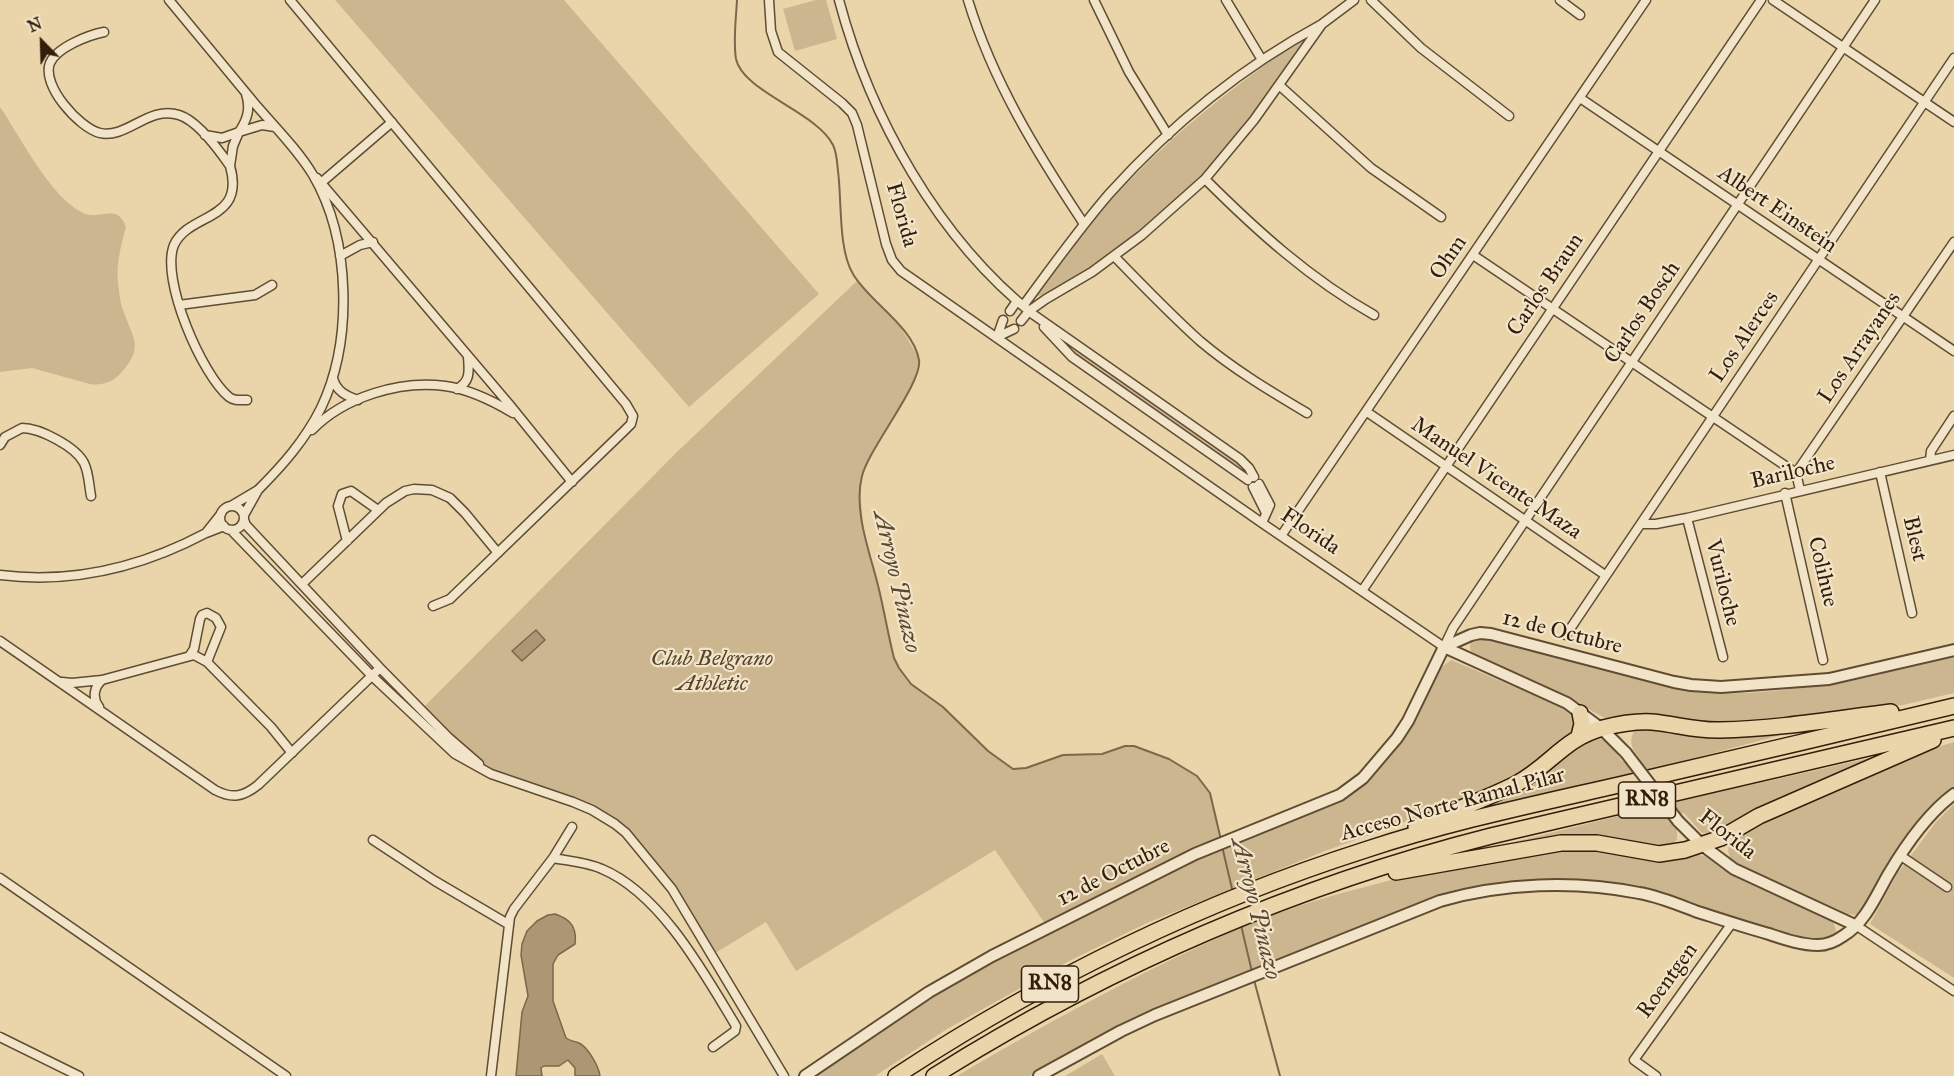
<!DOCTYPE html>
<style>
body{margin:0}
#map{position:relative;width:1954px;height:1076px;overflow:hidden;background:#ead5aa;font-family:"IM FELL Great Primer",serif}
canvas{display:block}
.north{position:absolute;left:12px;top:12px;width:60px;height:60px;-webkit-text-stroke:4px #f1e4c8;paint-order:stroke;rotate:337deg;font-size:16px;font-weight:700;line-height:24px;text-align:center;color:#321e0b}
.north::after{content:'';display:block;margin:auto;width:21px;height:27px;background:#321e0b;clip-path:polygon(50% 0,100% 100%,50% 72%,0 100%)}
</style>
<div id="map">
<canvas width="1954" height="1076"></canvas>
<div class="north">N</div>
</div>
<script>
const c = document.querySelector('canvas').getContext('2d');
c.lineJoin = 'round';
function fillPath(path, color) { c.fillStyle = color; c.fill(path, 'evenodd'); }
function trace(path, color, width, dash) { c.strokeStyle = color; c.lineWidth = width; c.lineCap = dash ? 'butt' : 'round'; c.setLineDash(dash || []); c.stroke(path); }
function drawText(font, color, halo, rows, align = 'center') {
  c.font = font + ' "IM FELL Great Primer",serif'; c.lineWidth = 4.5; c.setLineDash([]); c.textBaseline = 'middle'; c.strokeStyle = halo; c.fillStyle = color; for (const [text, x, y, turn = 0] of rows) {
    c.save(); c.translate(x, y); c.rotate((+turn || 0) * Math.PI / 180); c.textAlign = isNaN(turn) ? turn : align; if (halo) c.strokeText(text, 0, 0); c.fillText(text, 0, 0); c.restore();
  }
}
fillPath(new Path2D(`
 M335,0H564L819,294L689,407Z
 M816,0H826L837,39L795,51L783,9Z
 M1307,38C1273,87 1242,139 1199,181C1154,226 1100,263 1045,295L1037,296C1049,276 1063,259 1077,240C1129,175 1190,120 1257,71C1270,61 1291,41 1307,38Z
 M0,107C20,136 50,197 83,213C101,221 117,202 126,227C121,245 116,264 118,282C119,291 120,302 123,310C133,339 145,347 120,374C113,382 101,386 90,384L32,368L0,372Z
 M858,280L901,328L919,358V366L914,382L872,453L862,476L860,491L864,537L875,574L894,658L899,668L911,684L943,707L988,751L1013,769L1026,768L1063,755L1102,754L1125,746H1134L1169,759L1197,776L1210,793L1221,843L1048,928L995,850L796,971L766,922L712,955L672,889L609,819L491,774L421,710L678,451Z
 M1070,347L1076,350L1242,464V467H1238L1114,383L1069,350Z
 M1476,638H1484L1690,691C1778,701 1870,675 1954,654V693L1903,705L1842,715L1733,725L1605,718L1550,689L1477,657C1470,652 1468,647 1472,641Z
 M1451,660L1560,706C1576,716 1575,716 1574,734L1539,763L1509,780L1430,813L1325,851L1147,923L1071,960L947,1029L875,1076H814L905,1012L981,967L1197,857L1339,802L1370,777L1399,744L1425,700L1438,670Z
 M1636,729L1800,730L1650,770L1454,814L1594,737L1607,741L1622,761L1638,757C1631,748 1628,738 1636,729Z
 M1954,742V788C1933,802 1896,852 1882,875C1874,888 1871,906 1858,915L1848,914L1731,861L1728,851L1730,842L1765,818L1931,749Z
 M1883,755L1718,832L1702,833L1684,813L1669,818L1677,830V840L1670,846L1662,848L1504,847L1502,845L1675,802Z
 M1954,804V978L1870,924L1897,874L1936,822Z
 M1552,848H1597L1663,860L1699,855L1705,856L1722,869L1745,882L1829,918L1833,921L1836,931L1831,937L1826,939L1787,935L1645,889L1609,882L1586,881L1471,888L1424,901L1201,992L1104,1035L1030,1076H957C1019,1039 1083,1004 1148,971C1185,953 1222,935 1260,920C1354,884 1453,866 1552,848Z
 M1102,1054L1115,1076H1065Z`), '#cbb68f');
const water = new Path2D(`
 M536,630L545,640L522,661L512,651Z
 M555,914C571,919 577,928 575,944L558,955L553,964V1001L566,1038C570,1041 574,1041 579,1043C588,1047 599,1067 600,1076H575V1068L568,1060L559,1066H544L541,1068L542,1076H516L522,1012L528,996L521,955L522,944L527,931L537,921L548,915Z`);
fillPath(water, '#ab9774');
trace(water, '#7b674a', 1.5);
trace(new Path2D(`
 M737,0C736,19 733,41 736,59C743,92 817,112 833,145C837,153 837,163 838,171C842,201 838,249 853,274C869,302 913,326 919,360C923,382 869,448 862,476C854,507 867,545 875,574C883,602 887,631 894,658L899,668L911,684L943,707L988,751L1013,769L1026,768L1063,755L1102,754L1125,746H1134L1169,759L1197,776L1210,793L1221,840
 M1222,846L1233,893
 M1241,925L1252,972
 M1254,980L1280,1076`), '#7b674a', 2);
const minor = new Path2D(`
 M169,0C198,35 227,70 256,105C275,127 298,150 313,175C351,240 353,341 321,408C305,440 283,465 258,490
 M290,0L626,404L633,416L631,424L625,430L450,599L433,606
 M769,0L771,31L778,52L842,103L852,113L857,125L886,244L892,260L901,271L1262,523L1444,647L1453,628L1875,0
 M839,0C870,117 938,239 1034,315L1240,459L1249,468L1254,477
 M968,0C993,82 1037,153 1084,224
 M1094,0L1129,72L1168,135
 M1226,0L1262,60
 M1371,0L1421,48L1509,116
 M1560,0L1580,15
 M1773,0L1954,122
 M1322,24L1354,0
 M104,32C89,35 57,47 50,63C41,85 79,128 100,133C127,139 149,105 179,115C198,121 219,150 230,166L233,146L239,132L222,138L205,135
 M1279,85L1371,168L1441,217
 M246,94C251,109 247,120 239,132L262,125L275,127
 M1580,98L1954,351
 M230,166C246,222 189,212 174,245C160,279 202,375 229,397C234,401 240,400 247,400
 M317,178L509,404L572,482
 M1205,179C1256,230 1310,279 1374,315
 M321,185L322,182L392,122
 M1473,255L1796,473L1800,490
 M340,256L360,245L373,242
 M1114,256C1142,285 1170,314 1200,341C1233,369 1270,391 1307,413
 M179,305L255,295L272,285
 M1010,311L1017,301
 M1021,321L1029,311L1046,299L1092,272L1142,235L1205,179L1254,120L1322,24C1242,67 1169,127 1109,194C1078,230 1051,268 1023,306
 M1044,327L1072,357L1248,480
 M997,337L1014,329
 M997,337L1003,320
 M333,378C336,391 346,396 358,400
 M457,389C471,381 469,371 468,357
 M1367,412L1605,575
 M312,430C344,397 400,380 445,386C468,389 493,401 513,413
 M0,445L5,437L22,428C40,428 76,447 84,463C89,473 89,486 91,496
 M1930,460L1931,451L1954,416
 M1880,472L1912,613
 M1796,473L1954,242
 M1259,484L1270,505L1262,523
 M1253,487L1266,513
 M1785,493L1823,660
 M231,506L258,490L244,515
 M220 518a12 12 0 1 1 24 0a12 12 0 1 1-24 0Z
 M221,514L206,533L224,526
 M1687,518L1723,657
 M244,520L246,525L380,668L449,738L479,764
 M1641,524H1656L1687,518L1954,455
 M231,530L372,676L455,754L491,774L573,802L592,810L615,824L626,833L672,889L784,1076
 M1281,536L1646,0
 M347,541L338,506L342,494L351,491L378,510
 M0,575C72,584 142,567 206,533
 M302,584L386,503L405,491L414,489L432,490L450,498L465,513L498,553
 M1362,591L1761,0
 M1566,635L1954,58
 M0,641L215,790C232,799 243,797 258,785L380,668
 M190,655L194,649L200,619L202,615L207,613L216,618L221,627L207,662
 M102,680L194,655L207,662L271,727L292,753
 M62,682L72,683L102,680C94,687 92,698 99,707
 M373,840L435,881L508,924
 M1901,856L1947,887
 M553,858C569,861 587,862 602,869C661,894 704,973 736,1026L735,1031L713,1047
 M0,878L286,1076
 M1857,926L1954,991
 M0,1037L79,1076
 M491,1076L510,917L514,909L553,858L572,827
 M1656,1076L1634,1060L1732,923`);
const tertiary = new Path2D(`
 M1444,647L1567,703L1602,729L1626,753
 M1678,821L1702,845L1734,869L1857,926
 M805,1076L929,992L992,956L1195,854L1340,795L1363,778L1397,738L1408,721L1444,647L1471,635L1480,633L1491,634L1674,682L1691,685L1721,687L1829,679L1954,650
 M1039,1076L1121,1031L1155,1015L1440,901C1503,883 1574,880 1639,893C1658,896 1677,904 1695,911C1720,919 1744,927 1769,934C1784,939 1801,945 1818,945C1826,945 1836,941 1843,936C1865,923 1876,896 1888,875C1905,846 1927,814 1954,794`);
const motorway = new Path2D(`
 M1579,736L1582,724L1580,713
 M1416,827C1449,812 1484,800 1516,784C1550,766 1564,738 1603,728C1619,724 1636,721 1652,722C1675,724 1697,731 1720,730C1777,729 1835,719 1891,712
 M1396,872L1561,843H1597L1659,854L1685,850L1721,838L1759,816L1933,740
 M896,1076C1041,981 1199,903 1365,850C1449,822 1536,804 1623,784C1733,759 1844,732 1954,706
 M934,1076C1106,968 1294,886 1491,836L1954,728`);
trace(minor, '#604c33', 11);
trace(tertiary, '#604c33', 14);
trace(motorway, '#321e0b', 18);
trace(minor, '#f1e4c8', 8);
trace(tertiary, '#f1e4c8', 10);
trace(motorway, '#ead5aa', 15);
const tertiaryBridge = new Path2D(`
 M1626,753L1678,821`);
trace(tertiaryBridge, '#604c33', 14, []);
trace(tertiaryBridge, '#f1e4c8', 10);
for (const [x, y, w] of [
 [1647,800,57],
 [1050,984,57]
]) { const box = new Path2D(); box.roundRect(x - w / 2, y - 18, w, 36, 4.5); c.fillStyle = '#f1e4c8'; c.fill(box); trace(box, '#321e0b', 1.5); }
drawText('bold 21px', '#321e0b', null, [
 ["RN8",1647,800],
 ["RN8",1050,984]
]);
drawText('22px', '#321e0b', '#f1e4c8', [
 ["Albert Einstein",1777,210,34],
 ["Florida",901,215,74],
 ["Ohm",1449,258,-56],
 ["Carlos Braun",1546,285,-56],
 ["Carlos Bosch",1643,313,-56],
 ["Los Alerces",1745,337,-56],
 ["Los Arrayanes",1860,348,-56],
 ["Bariloche",1793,473,-13],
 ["Manuel Vicente Maza",1496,479,34],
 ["Florida",1310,532,34],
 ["Blest",1914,539,77],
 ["Colihue",1822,572,77],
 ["Vuriloche",1722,583,76],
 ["12 de Octubre",1562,633,14],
 ["Acceso Norte Ramal Pilar",1453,805,-15],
 ["Florida",1727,835,38],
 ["12 de Octubre",1114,873,-27],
 ["Roentgen",1668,981,-54]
]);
drawText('italic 22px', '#58442c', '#f1e4c8', [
 ["Club Belgrano",712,660],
 ["Athletic",712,685]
]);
drawText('italic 24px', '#5c4830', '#f1e4c8', [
 ["Arroyo Pinazo",896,582,77],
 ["Arroyo Pinazo",1255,909,76]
]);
</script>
